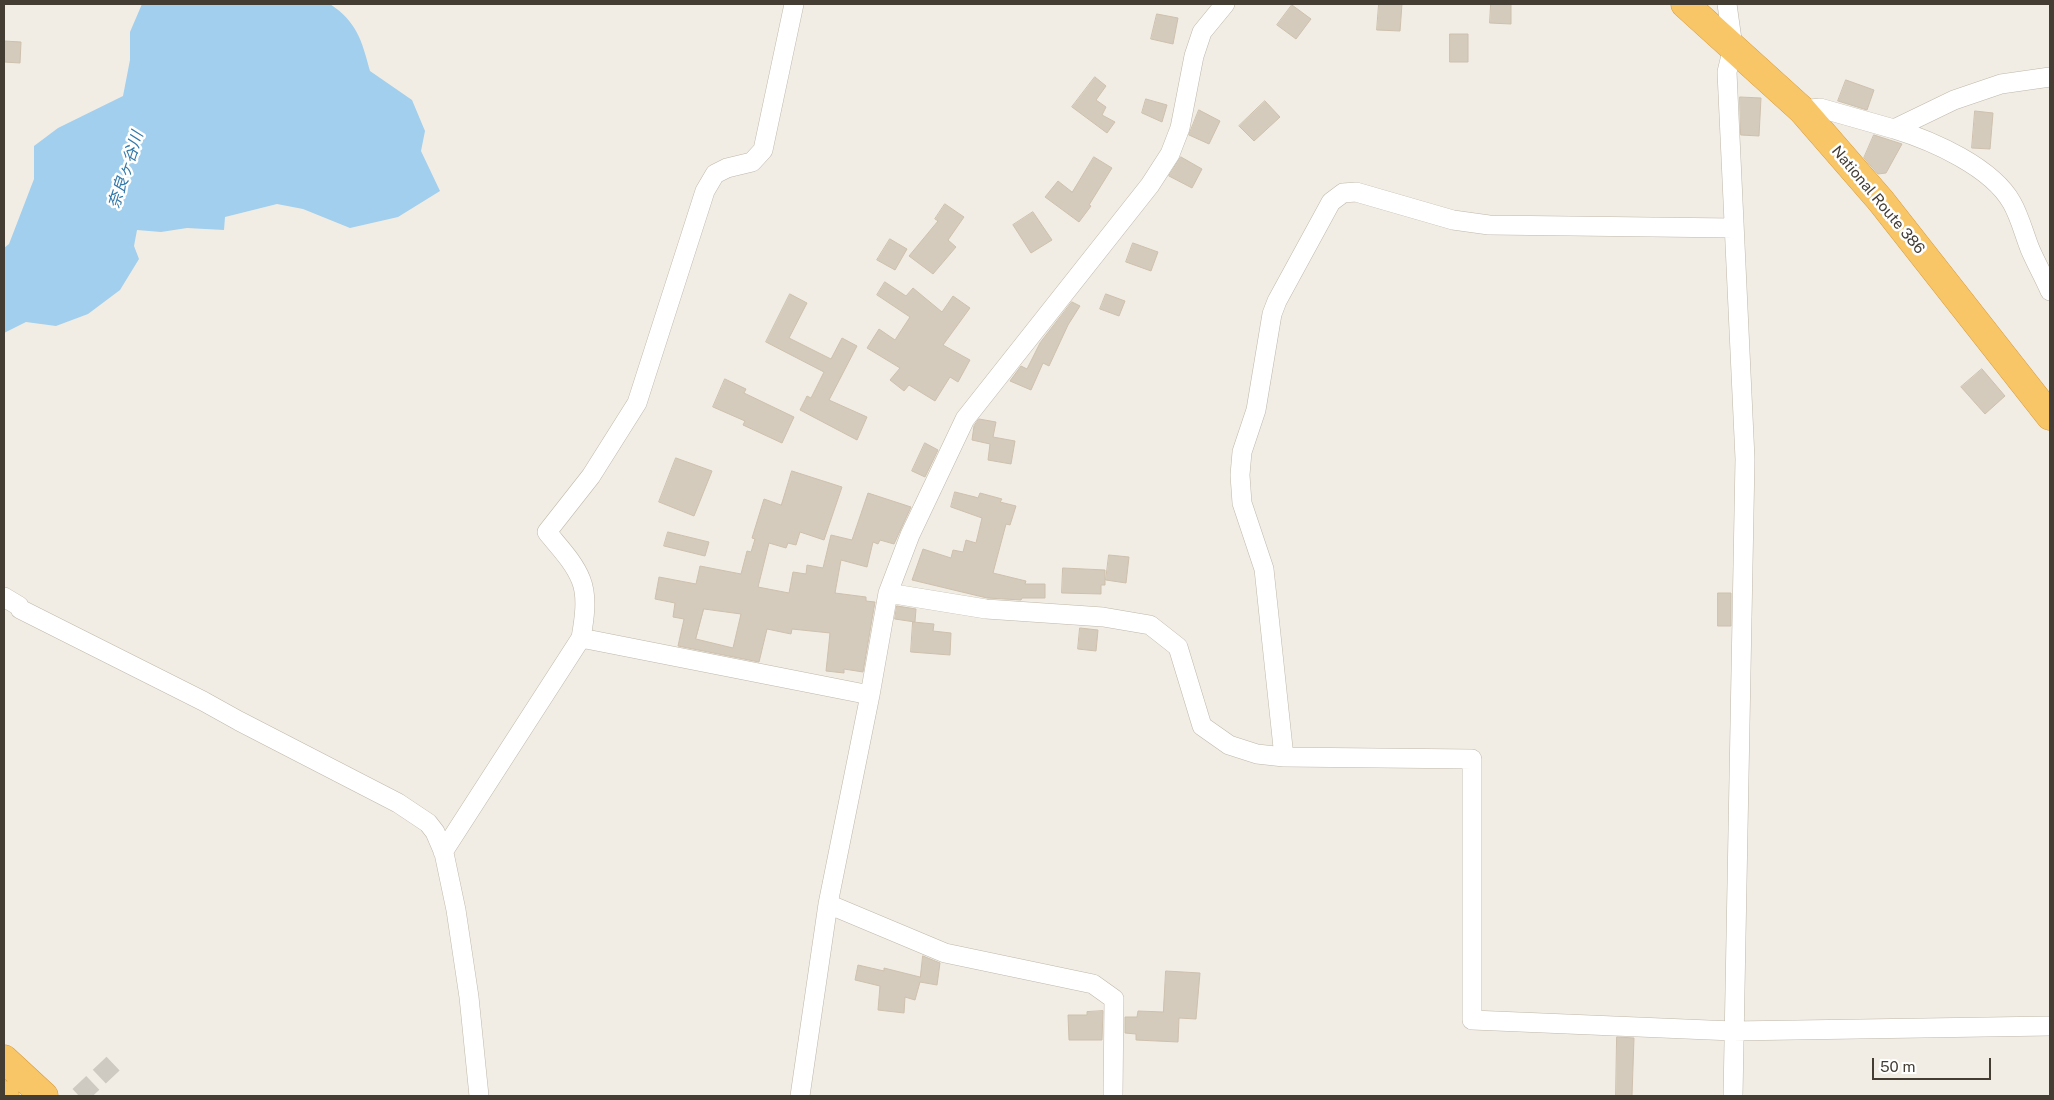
<!DOCTYPE html>
<meta charset="utf-8">
<style>
body{margin:0}
#map{position:relative;width:2054px;height:1100px;overflow:hidden;background:#f1ede4;font-family:"Public Sans",sans-serif}
canvas{display:block}
.frame{position:absolute;inset:0;border:5px solid #433d34;pointer-events:none}
.scale{position:absolute;left:1872px;top:1058px;width:119px;height:22px;box-sizing:border-box;border:2px solid #433d34;border-top:0;padding-left:6px;font-size:15px;line-height:18px;white-space:nowrap;color:#433d34;-webkit-text-stroke:4px #fff;paint-order:stroke}
</style>
<div id="map">
<canvas width="2054" height="1100"></canvas>
<div class="frame"></div>
<div class="scale">50 m</div>
</div>
<script>
const c = document.querySelector('canvas').getContext('2d');
c.lineJoin = 'round';
function fillPath(path, color) { c.fillStyle = color; c.fill(path, 'evenodd'); }
function trace(path, color, width, dash) { c.strokeStyle = color; c.lineWidth = width; c.lineCap = dash ? 'butt' : 'round'; c.setLineDash(dash || []); c.stroke(path); }
function drawText(font, color, halo, rows, align = 'center') {
  c.font = font + ' "Public Sans","Noto Sans JP",sans-serif'; c.lineWidth = 5; c.setLineDash([]); c.textBaseline = 'middle'; c.strokeStyle = halo; c.fillStyle = color; for (const [text, x, y, turn = 0] of rows) {
    c.save(); c.translate(x, y); c.rotate((+turn || 0) * Math.PI / 180); c.textAlign = isNaN(turn) ? turn : align; if (halo) c.strokeText(text, 0, 0); c.fillText(text, 0, 0); c.restore();
  }
}
fillPath(new Path2D(`
 M142,4H330C357,22 362,41 370,71L412,100L425,131L421,151L440,191L398,217L350,228L303,209L277,204L225,217L224,230L187,228L161,232L137,230L134,246L139,259L120,290L88,314L56,326L26,322L4,333V248L9,244L34,179V146L58,128L123,96L130,60V32Z`), '#a1cfed');
const building = new Path2D(`
 M1379,4H1402L1400,31L1377,30Z
 M1491,4H1511V24L1490,23Z
 M1292,5L1311,19L1296,39L1277,25Z
 M1157,14L1178,18L1173,44L1151,39Z
 M1450,34H1468V62H1450Z
 M4,41L21,42L20,63L4,62Z
 M1095,77L1106,86L1096,100L1106,107L1102,115L1115,122L1107,133L1072,107Z
 M1846,80L1874,90L1867,110L1838,101Z
 M1740,97L1761,98L1759,136L1741,135Z
 M1146,99L1167,105L1162,122L1142,113Z
 M1265,101L1280,117L1254,141L1239,126Z
 M1199,110L1220,121L1209,144L1189,135Z
 M1975,111L1993,113L1990,149L1972,148Z
 M1874,135L1902,144L1886,173L1878,174L1864,158Z
 M1094,157L1112,168L1089,205L1091,206L1079,222L1045,197L1058,181L1072,192Z
 M1181,157L1202,169L1192,188L1169,176Z
 M945,204L964,217L948,240L956,247L933,274L909,256L938,221L935,219Z
 M1033,212L1052,240L1031,253L1013,225Z
 M890,239L907,249L895,270L877,260Z
 M1133,243L1158,252L1151,271L1126,262Z
 M885,282L906,296L913,288L942,312L953,296L970,308L943,345L970,360L958,382L950,377L935,401L909,385L904,391L890,380L900,368L867,348L879,329L895,340L910,317L877,295Z
 M790,294L807,303L789,338L831,359L842,338L857,346L829,400L867,417L857,440L800,410L807,396L811,398L824,372L766,342Z
 M1106,294L1125,301L1119,316L1100,309Z
 M1072,302L1080,306L1068,325L1049,366L1043,363L1031,390L1010,381L1021,366L1027,369L1040,343Z
 M1982,369L2005,396L1985,414L1961,387Z
 M725,379L746,389L744,393L794,417L782,443L743,425L745,421L713,407Z
 M979,419L996,422L993,437L1015,441L1011,464L988,460L990,444L972,440L974,426Z
 M925,443L938,450L925,477L912,471Z
 M676,458L712,471L694,516L659,502Z
 M792,471L842,487L824,540L800,532L796,545L788,543L786,548L769,543L758,587L789,593L793,572L806,574L807,565L823,568L831,535L852,540L868,493L911,507L894,544L880,540L878,544L873,542L867,567L841,560L835,593L866,597V601L875,602L863,672L844,669V673L826,671L830,633L792,629L791,634L767,629L759,662L678,646L684,619L673,617L675,603L655,599L659,577L696,584L700,566L741,574L747,551L751,552L755,539L752,538L764,499L781,505ZM704,609L741,614L733,648L696,639Z
 M955,492L975,497L978,498L980,493L1002,499L1000,502L1016,506L1010,525L1006,524L993,573L1026,581L1025,584H1045V598H1022L1021,600L987,598L912,580L923,549L951,558L953,550L963,552L966,540L976,543L982,518L951,507Z
 M668,532L709,542L705,556L664,546Z
 M1109,555L1129,557L1126,583L1106,580Z
 M1063,568L1105,570V585H1101V594L1062,593Z
 M1718,593H1731V626H1718Z
 M897,606L916,609L915,622L895,619Z
 M913,622L934,624L933,631L951,633L950,655L911,652Z
 M1080,628L1098,630L1096,651L1078,649Z
 M923,956L940,963L937,985L920,982L915,1000L905,997L904,1013L878,1010L880,986L855,980L858,965L884,971V968L920,977Z
 M1166,971L1200,973L1196,1019L1179,1018L1178,1042L1136,1040V1034L1125,1033V1017H1137L1138,1011L1163,1012Z
 M1103,1011L1102,1040H1069L1068,1015H1087V1012Z
 M1617,1037L1634,1038L1632,1096H1616Z`);
fillPath(building, '#d5cbbc');
trace(building, '#cdc0ad', 1);
trace(new Path2D(`
 M79,1096L118,1059`), '#cecac1', 19, [19, 9]);
const street = new Path2D(`
 M1727,4L1733,47L1727,72L1745,459L1733,1096
 M1802,110L1820,108L1894,129L1954,100L2001,84L2050,77
 M1894,129C1933,141 1992,167 2012,203C2020,217 2024,234 2030,249C2036,263 2044,277 2050,291
 M888,593L986,609L1103,617L1150,625L1178,647L1202,726L1229,745L1257,754L1284,757L1472,759V1020L1733,1031L2050,1026
 M4,597L19,606L20,609L203,701L239,721L398,803L428,823L435,832L444,853L456,910L469,997L479,1096
 M581,638L870,695
 M1284,757L1264,569L1242,503L1240,475L1242,452L1256,410L1272,314L1277,301L1331,202L1343,193L1356,192L1453,220L1489,225L1733,228
 M443,852L581,638C584,621 588,597 581,580C574,562 559,547 547,532L591,476L637,403L705,191L715,174L727,168L752,162L763,150L794,4
 M828,904L945,953L1093,984L1114,999L1113,1096
 M800,1096L828,904L870,695L888,593L910,535L965,419L1150,185L1170,154L1180,128L1194,56L1202,32L1225,4`);
const highway = new Path2D(`
 M1685,4L1802,110L1881,201L2050,416
 M4,1059L44,1096
 M4,1095L5,1096`);
trace(street, '#bfb7aa', 20);
trace(highway, '#d79a38', 29);
trace(street, '#fff', 19);
trace(highway, '#f8c667', 28);
drawText('15px', '#433d34', '#fff', [
 ["National Route 386",1878,200,50]
]);
drawText('italic 16px', '#3279aa', '#fff', [
 ["奈良ヶ谷川",126,170,-72]
]);
</script>
